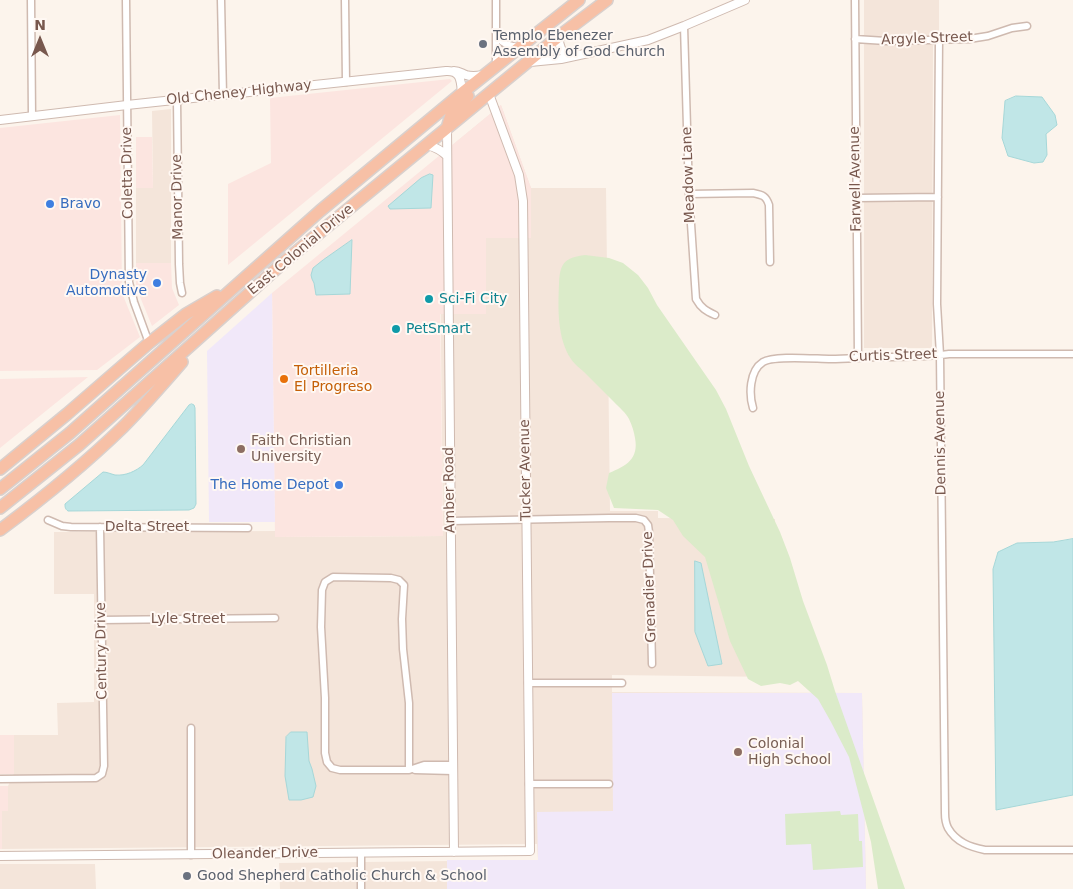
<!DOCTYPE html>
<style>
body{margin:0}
#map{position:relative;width:1073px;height:889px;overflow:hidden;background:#fcf4ec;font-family:"DejaVu Sans",sans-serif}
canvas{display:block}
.north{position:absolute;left:15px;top:15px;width:50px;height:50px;-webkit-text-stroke:4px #fff8f3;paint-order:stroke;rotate:0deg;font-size:14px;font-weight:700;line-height:20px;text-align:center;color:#78584e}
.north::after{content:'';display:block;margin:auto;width:18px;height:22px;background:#78584e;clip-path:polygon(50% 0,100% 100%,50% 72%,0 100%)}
</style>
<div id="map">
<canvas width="1073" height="889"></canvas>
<div class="north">N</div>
</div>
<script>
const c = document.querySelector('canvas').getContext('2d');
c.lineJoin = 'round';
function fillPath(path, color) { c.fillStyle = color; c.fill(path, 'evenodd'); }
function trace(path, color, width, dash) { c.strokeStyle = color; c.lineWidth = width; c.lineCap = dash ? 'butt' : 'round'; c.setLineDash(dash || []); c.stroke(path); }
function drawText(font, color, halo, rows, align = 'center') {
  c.font = font + ' "DejaVu Sans",sans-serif'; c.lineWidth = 4; c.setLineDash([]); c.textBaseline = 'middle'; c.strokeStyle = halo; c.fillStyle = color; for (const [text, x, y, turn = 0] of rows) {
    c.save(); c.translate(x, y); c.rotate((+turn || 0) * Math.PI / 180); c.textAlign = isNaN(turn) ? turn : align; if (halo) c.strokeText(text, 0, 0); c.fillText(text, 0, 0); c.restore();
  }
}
fillPath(new Path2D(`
 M864,0H939V31L933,46L932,348H864Z
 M501,105L531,188H606L610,511H658V518L775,519L777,677L612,675V692L862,693L866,889H280L279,863L538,860L537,844L2,849V811H8V786L14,773V735H58L57,703L94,702V594H54V532L275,531V537L443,536L439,156Z
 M171,109V263H136V188H153L152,111Z
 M0,864H95L96,889H0Z`), '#f4e5da');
fillPath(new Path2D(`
 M450,79L452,81L228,265V184L271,163L270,98Z
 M501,105L531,188V238H486V314H440L443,536L275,537L272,293Z
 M120,115L122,293L140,337L97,370L0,371V128Z
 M136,137H152L153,188H136Z
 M136,263H171L172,288L179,305L152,326L136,287Z
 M88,377L0,448V379Z
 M0,735H14V774H0Z
 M0,786H8V811H2V849H0Z`), '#fce5e0');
fillPath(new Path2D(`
 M272,293L275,522H209L207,351Z
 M612,693H862L866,889H447V860H538L537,812L613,811Z`), '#f1e8f9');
fillPath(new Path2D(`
 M585,255L609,258L623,263L638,275L648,288L657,305L716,390L726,409L749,466L780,532L790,558L803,601L827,665L835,691L905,889H878L871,842L849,757L831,722L818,699L798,681L790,685L780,683L761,686L748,679L730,641L705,557L683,536L673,520L658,510L614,508L606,488L609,473C626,466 639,459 635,438C634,432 632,425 629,419C626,413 619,407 614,402C604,392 594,382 584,372C580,368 574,364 571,359C557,338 558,308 559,284C560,263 564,258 585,255Z
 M840,811L841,815L858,814L859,841H862L863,867L813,870L811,844L786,845L785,814Z`), '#dbebc9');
const water = new Path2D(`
 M1016,96L1042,97L1055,115L1057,125L1046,134L1047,155L1043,162L1034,163L1008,156L1002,138L1005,101Z
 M430,174L433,175L431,208L390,209L388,206L421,178Z
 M352,240L350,294L316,295L314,283L312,279L311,275L313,268L323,260Z
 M192,404L194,405L195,408L196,504L194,508L189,510L68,511C65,509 65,507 65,504L103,472C107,472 111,474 115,475C126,476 136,471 143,465L189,405Z
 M1073,539V795L996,810L993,569L998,552L1017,543L1053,542Z
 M695,561L701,563L722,664L708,666L695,632Z
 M291,732H307L309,761L312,769L316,786L313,797L301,800H289L285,776L286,737Z`);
fillPath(water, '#c0e6e7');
trace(water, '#a6d7d8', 1);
const minor = new Path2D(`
 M31,0L32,116
 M126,0L129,282L134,302L149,343
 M221,0L223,95
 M345,0L346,82
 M496,0V66
 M855,0L858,357
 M684,26L689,194L696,299C701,308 706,311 715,315
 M496,34C502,45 508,45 520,47
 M855,39L886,41L969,39L988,36L1012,28L1027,26
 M939,40L937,304L940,355L945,813C945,817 946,824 948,828C956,842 970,847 985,850H1073
 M177,100L179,264L180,283L182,293
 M689,194L753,193C763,195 766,196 769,205L770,262
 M857,198L938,197
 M753,408C749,395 749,371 763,362C774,355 816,359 831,359C847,359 864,357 880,357C903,357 926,357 949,354H1073
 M48,520L62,526L71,527L248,528
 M450,521L609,518H636L644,520L648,525L649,532L652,664
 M333,577L391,578L399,580L404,585L402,619L403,649L409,703V770H340L332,768L327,762L325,753V698L321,627L322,590L325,582Z
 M101,620L275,618
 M528,683H622
 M191,728V855
 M409,770L424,765H453
 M415,770L453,771
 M0,779L96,778L102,774L104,766L100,527
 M529,784H609
 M361,854V889`);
const tertiary = new Path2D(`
 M558,37C560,47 561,52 569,57
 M530,62L561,59L648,40L684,26L745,0
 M454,71C459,71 461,73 466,75C472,77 477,76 484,75
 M0,120L127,105L446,71C461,70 461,81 462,93
 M447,129L454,852
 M427,145C435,147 441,150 447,156
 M0,856L530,851L523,201L519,175L489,94`);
const trunk = new Path2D(`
 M447,128L451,115L468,96
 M0,469L67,414L149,343L186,314L217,296
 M0,489L70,433L320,211L462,93L579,0
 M0,508L79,445L285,261L558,37L607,0
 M0,530C43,498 85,464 123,427C144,406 163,384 182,362`);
trace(minor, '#cfbab0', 9);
trace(tertiary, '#cfbab0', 10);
trace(trunk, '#d9d0cd', 14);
trace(minor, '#fff', 6);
trace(tertiary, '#fff', 8);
trace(trunk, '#f7c0a6', 11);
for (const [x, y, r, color] of [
 [483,44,5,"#6b7280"],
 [50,204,5,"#3f7fe0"],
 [157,283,5,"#3f7fe0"],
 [429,299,5,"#0f9aa8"],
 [396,329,5,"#0f9aa8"],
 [284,379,5,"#e8710a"],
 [241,449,5,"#8d6e63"],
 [339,485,5,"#3f7fe0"],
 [738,752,5,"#8d6e63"],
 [187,876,5,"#6b7280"]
]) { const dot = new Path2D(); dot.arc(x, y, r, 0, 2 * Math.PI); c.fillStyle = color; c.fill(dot); trace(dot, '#fff8f3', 2); }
drawText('14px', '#5b616d', '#fff8f3', [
 ["Templo Ebenezer",493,36],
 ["Assembly of God Church",493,52],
 ["Good Shepherd Catholic Church & School",197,876]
], 'left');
drawText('14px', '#78584e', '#fff8f3', [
 ["Argyle Street",927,39,-2],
 ["Old Cheney Highway",239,93,-6],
 ["Coletta Drive",128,173,-91],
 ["Meadow Lane",689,175,-92],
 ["Farwell Avenue",856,179,-91],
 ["Manor Drive",178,197,-91],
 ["East Colonial Drive",301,250,-40],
 ["Curtis Street",893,356,-2],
 ["Dennis Avenue",941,443,-91],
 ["Tucker Avenue",526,470,-91],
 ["Amber Road",450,490,-91],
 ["Delta Street",147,527],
 ["Grenadier Drive",650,587,-92],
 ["Lyle Street",188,619],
 ["Century Drive",102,651,-91],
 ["Oleander Drive",265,854,-1]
]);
drawText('14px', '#366cbe', '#fff8f3', [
 ["Bravo",60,204,"left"],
 ["Dynasty",147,275],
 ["Automotive",147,291],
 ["The Home Depot",329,485]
], 'right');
drawText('14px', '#0d838f', '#fff8f3', [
 ["Sci-Fi City",439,299],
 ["PetSmart",406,329]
], 'left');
drawText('14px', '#c56008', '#fff8f3', [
 ["Tortilleria",294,371],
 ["El Progreso",294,387]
], 'left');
drawText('14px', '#785e54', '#fff8f3', [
 ["Faith Christian",251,441],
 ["University",251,457],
 ["Colonial",748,744],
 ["High School",748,760]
], 'left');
</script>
